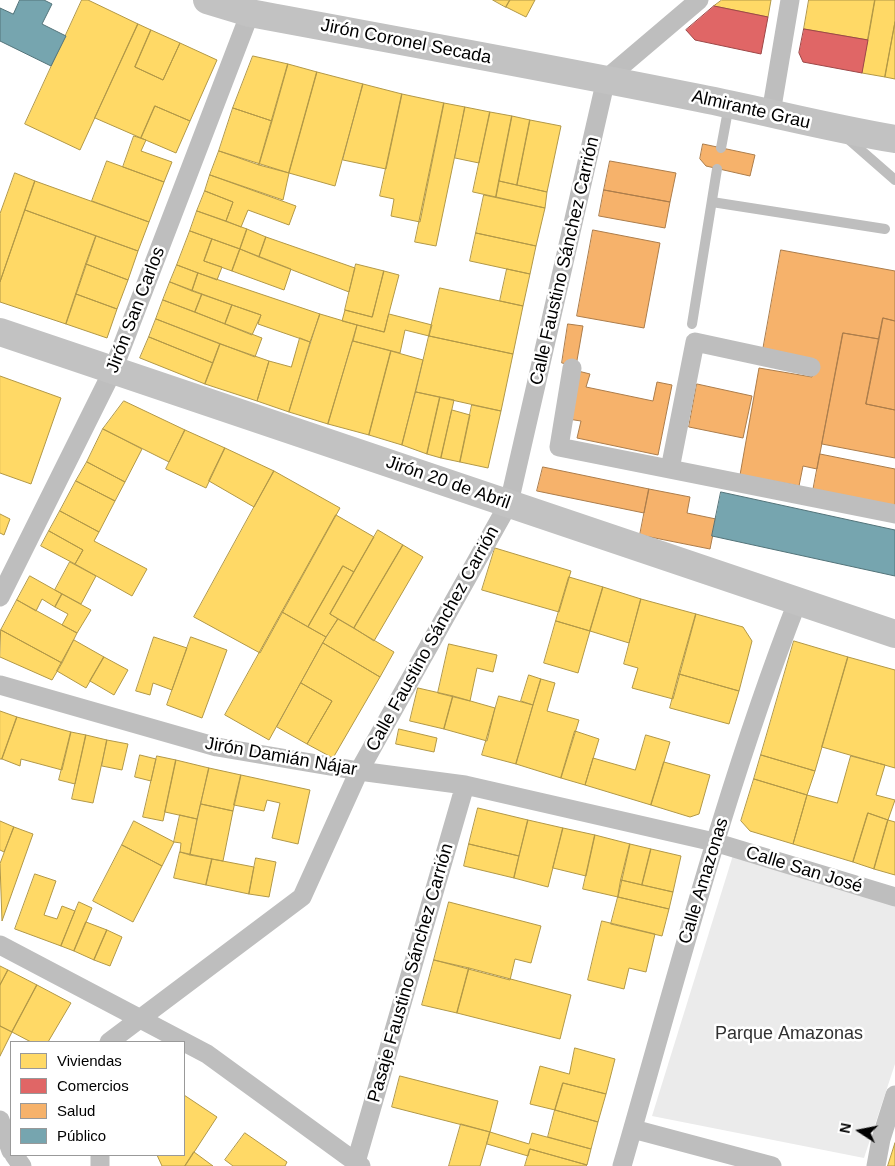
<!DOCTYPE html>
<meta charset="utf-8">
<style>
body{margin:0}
#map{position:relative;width:895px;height:1166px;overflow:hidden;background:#fff;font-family:Helvetica,sans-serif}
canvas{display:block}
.legend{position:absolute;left:10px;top:1041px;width:175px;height:115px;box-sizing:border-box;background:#fff;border:1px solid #999;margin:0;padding:6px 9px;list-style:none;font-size:15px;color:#000}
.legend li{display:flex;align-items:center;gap:10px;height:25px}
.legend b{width:25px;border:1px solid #999}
.north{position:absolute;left:835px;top:1106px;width:50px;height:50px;-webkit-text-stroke:4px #fff;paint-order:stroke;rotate:281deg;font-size:14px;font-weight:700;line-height:20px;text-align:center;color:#000}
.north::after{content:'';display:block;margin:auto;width:18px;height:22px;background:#000;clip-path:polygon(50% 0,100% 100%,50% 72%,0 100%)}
</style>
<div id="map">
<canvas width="895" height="1166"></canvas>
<ul class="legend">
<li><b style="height:14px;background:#ffd966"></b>Viviendas</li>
<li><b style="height:14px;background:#e06666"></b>Comercios</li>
<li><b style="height:14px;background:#f6b26b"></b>Salud</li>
<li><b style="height:14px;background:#76a5af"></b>Público</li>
</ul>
<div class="north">N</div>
</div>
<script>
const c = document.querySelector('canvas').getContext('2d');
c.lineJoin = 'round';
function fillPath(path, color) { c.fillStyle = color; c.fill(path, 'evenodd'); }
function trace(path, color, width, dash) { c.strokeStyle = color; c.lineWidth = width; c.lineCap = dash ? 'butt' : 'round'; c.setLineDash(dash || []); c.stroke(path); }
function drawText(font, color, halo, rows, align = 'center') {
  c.font = font + ' Helvetica,sans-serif'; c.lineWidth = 5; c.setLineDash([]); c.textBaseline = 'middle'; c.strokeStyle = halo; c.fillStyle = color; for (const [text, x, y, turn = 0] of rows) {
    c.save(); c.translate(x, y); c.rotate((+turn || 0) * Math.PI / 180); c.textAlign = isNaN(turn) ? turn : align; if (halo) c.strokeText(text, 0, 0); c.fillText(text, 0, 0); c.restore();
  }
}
fillPath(new Path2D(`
 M734,852L895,900V1064L864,1158L652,1116Z`), '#ebebeb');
const homes = new Path2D(`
 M82,0H88L138,24L80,150L25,124Z
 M493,0H510L506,7Z
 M510,0H535L526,17L506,7Z
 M722,0H771L768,17L714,6Z
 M809,0H875L868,40L804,29Z
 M875,0H895V22L885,77L862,73Z
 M895,22V79L885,77Z
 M138,24L151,30L135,67L163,80L180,43L217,60L190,121L155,106L141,138L95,118Z
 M151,30L180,43L163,80L135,67Z
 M253,56L288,64L272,121L233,108Z
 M288,64L317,72L289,173L259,165Z
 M317,72L363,84L335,186L289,173Z
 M363,84L402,94L386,169L343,160Z
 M402,94L444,103L420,222L391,216L394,199L380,196Z
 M444,103L465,107L436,246L415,242Z
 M155,106L190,121L176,153L141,138Z
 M465,107L490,112L479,163L455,158Z
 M233,108L272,121L259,165L219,151Z
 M490,112L512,116L496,197L473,192Z
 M512,116L530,120L517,185L499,181Z
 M530,120L561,126L547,192L517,185Z
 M134,136L146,140L141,151L172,162L164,182L123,167Z
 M219,151L289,173L283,200L210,175Z
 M107,161L164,182L149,222L92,201Z
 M15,173L35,181L0,282V214Z
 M210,175L296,206L289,225L248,210L241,227L226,221L233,202L205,191Z
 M35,181L149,222L138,251L25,210Z
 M499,181L547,192L545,208L496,197Z
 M205,191L233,202L226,221L197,211Z
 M484,195L545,208L536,246L476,233Z
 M25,210L96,236L66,324L0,302V282Z
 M197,211L247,229L240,249L190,231Z
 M247,229L266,237L259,257L240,249Z
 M190,231L212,239L204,261L222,267L217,280L177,265Z
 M476,233L536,246L530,274L470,261Z
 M96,236L138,251L128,280L86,264Z
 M266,237L355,268L349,292L259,257Z
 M212,239L240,249L232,271L204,261Z
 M240,249L291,269L284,290L232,271Z
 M86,264L128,280L117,309L76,294Z
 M356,264L384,271L372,317L345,310Z
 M177,265L198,273L192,291L170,282Z
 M507,269L530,274L523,306L500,301Z
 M384,271L399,275L384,332L342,321L345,310L372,317Z
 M198,273L320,314L310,342L258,324L261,315L192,291Z
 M170,282L202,294L195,312L163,300Z
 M440,288L523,306L513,354L429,336Z
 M76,294L117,309L107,338L66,324Z
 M202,294L232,305L225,324L195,312Z
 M163,300L262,338L255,357L156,319Z
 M232,305L261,315L252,335L225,324Z
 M320,314L357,325L328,424L289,412Z
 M389,314L432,325L429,336L405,330L400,353L353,341L357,325L384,332Z
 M156,319L220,344L213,363L149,337Z
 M429,336L513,354L501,411L416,392Z
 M149,337L213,363L205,384L140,358Z
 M300,338L310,342L289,412L257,401L269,361L291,367Z
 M353,341L391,351L369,435L328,424Z
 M220,344L269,361L257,401L205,384Z
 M391,351L423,360L402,445L369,435Z
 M0,376L61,398L31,484L0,473Z
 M416,392L440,397L427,454L402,445Z
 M440,397L454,400L441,458L427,454Z
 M124,401L185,430L169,462L103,429Z
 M472,405L501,411L488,468L460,462Z
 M452,410L470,415L460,462L441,458Z
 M103,429L142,449L125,482L87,462Z
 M185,430L225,448L206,488L166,469Z
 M225,448L274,471L254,507L209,481Z
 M87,462L125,482L115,501L76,481Z
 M274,471L340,508L260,653L194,617Z
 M76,481L115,501L99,532L60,511Z
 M60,511L99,532L94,541L147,569L132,596L75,564L83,550L49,531Z
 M0,514L10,519L4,535L0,533Z
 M336,515L374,537L354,572L343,566L308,627L282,612Z
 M378,530L403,545L354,628L330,614Z
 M49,531L83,550L75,564L41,546Z
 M403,545L423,557L374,641L354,628Z
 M495,548L571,571L559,612L482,590Z
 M70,562L96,576L81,604L55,590Z
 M343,566L354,572L330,614L338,619L326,637L308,627Z
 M30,576L62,594L55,607L42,599L36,611L17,600Z
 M569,577L603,587L590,631L556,621Z
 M603,587L641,599L629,643L590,631Z
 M62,594L91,610L77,633L62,625L68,614L55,607Z
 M641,599L696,614L673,699L632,688L638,668L624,664Z
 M17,600L77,633L62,663L1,630Z
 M282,612L326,637L269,740L225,715Z
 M696,614L743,627L752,641L739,691L679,674Z
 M338,619L394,652L380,677L323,643Z
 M556,621L590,631L578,673L544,663Z
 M1,630L62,663L52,680L0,657Z
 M154,637L187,648L172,690L153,683L150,695L136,691Z
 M191,637L227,650L202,718L167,705Z
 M74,640L104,657L86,688L57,671Z
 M794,641L848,657L815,771L761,755Z
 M323,643L380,677L333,758L307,744L332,701L301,683Z
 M449,644L497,655L493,672L477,668L470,701L438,693Z
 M104,657L128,670L114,695L90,681Z
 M848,657L895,670V768L822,747Z
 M679,674L739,691L729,724L670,708Z
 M529,675L541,679L533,705L521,701Z
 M541,679L555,683L547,711L579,720L561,778L516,764Z
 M301,683L332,701L307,744L277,727Z
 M418,688L453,696L444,729L410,721Z
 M453,696L495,708L487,741L444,729Z
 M499,696L533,705L516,764L482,755Z
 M0,711L17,717L2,759H0Z
 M17,717L71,732L62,770L21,759L20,766L2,759Z
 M399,729L437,738L434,752L396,744Z
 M575,731L599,739L585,785L561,778Z
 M71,732L86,735L75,784L59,780Z
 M86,735L107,740L93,803L72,799Z
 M646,735L670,742L651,805L585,785L593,758L635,770Z
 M107,740L128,744L122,770L102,766Z
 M140,755L156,759L151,781L135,777Z
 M761,755L815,771L807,795L754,779Z
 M157,756L176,760L163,821L143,817Z
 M851,756L885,765L876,795L895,800L888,820L868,813L853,862L793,844L807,795L837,803Z
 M176,760L209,768L197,819L165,812Z
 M664,762L710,775L699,814L690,817L651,805Z
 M209,768L241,775L233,811L201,804Z
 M241,775L310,790L298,844L272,838L280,803L267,800L264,811L234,805Z
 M754,779L807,795L793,844L750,831L741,821Z
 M201,804L233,811L223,861L190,855Z
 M478,808L528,820L519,856L469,844Z
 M868,813L888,820L874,869L853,862Z
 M180,815L197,819L190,855L180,852L181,843L174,842Z
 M528,820L563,828L548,887L514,878Z
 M888,820L895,822V875L874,869Z
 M0,821L14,827L4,852L0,850Z
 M134,821L174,842L162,866L122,845Z
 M14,827L33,834L2,921L0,864Z
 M563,828L595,835L586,876L553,868Z
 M595,835L630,844L618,897L583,889Z
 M469,844L519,856L514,878L464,866Z
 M630,844L651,849L642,885L621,880Z
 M122,845L162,866L133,922L93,901Z
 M651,849L681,856L673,892L642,885Z
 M180,852L212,859L206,885L174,878Z
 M256,858L276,862L269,897L249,894Z
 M212,859L254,867L249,894L206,885Z
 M35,874L56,881L44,915L57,919L62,906L75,911L61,946L15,929Z
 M621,880L673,892L669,909L618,897Z
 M618,897L669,909L662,936L611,924Z
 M79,902L92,908L74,951L61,946Z
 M449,902L541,926L531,963L515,959L510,980L434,960Z
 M602,921L655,934L646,972L629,968L624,989L588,980Z
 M86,922L107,930L94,960L74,951Z
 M107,930L122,937L110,966L94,960Z
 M434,960L469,968L457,1013L422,1005Z
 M0,966L8,970L0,985Z
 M469,968L571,995L560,1039L457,1013Z
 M8,970L37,985L12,1032L0,1026V985Z
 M37,985L71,1003L48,1042H31L12,1032Z
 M0,1026L12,1032L0,1056Z
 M575,1048L615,1059L606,1094L563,1083L555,1110L530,1104L540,1066L569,1074Z
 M400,1076L498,1101L490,1132L392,1107Z
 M563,1083L606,1094L598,1122L555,1110Z
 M184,1095L217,1117L185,1166H162L157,1155H184Z
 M555,1110L598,1122L591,1149L548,1137Z
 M461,1124L490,1132L480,1166H449Z
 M490,1132L529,1144L532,1133L591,1149L587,1165L530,1149L528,1156L487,1144Z
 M245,1133L287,1162L285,1166H233L225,1160Z
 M895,1143V1166H888Z
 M530,1149L587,1165L586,1166H525Z
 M194,1152L213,1166H185Z`);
fillPath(homes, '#ffd966');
trace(homes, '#b29847', 1);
const shops = new Path2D(`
 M714,6L768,17L761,54L695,40L686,30Z
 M804,29L868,40L862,73L803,62L799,53Z`);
fillPath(shops, '#e06666');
trace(shops, '#9d4747', 1);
const health = new Path2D(`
 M703,144L755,155L750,176L706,166L700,159Z
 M610,161L676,173L670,202L604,190Z
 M604,190L670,202L665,228L599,216Z
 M593,230L660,243L644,328L577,316Z
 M781,250L895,271V321L883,318L879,339L843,333L817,469L803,466L799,486L740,475L759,368L812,377L815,360L763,350Z
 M883,318L895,321V410L866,404Z
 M568,324L583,326L576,366L562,363Z
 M843,333L879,339L866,404L895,410V458L822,444Z
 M578,371L590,374L586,387L653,401L657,382L672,385L658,455L577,438L581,421L568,419Z
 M697,384L752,396L743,438L689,427Z
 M820,454L895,469V507L813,491Z
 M543,467L649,489L644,513L537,491Z
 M649,489L690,497L687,513L716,519L710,549L640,535Z`);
fillPath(health, '#f6b26b');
trace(health, '#ac7d4b', 1);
const public = new Path2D(`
 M20,0H44L52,4L42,24L66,36L51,66L0,41V8L13,14Z
 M721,492L895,530V576L712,536Z`);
fillPath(public, '#76a5af');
trace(public, '#53747a', 1);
trace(new Path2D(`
 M847,138L895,180
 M721,148L729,105
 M712,202L885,229
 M692,324L717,169`), '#bebebe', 10);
trace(new Path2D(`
 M771,113L790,0
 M572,368L559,447L895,514
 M670,469L695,342L811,367
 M0,597L113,370L250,13
 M0,685L217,747L359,771L465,785L714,842L895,897
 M0,945L207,1054L361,1166
 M109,1042L302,897L359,771L509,503L606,79L699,0
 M0,1120L11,1151
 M633,1129L772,1166
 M14,1155L22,1166
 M100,1155V1166
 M356,1162L465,785
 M622,1166C677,976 726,784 798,600
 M876,1166L881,1139L895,1095`), '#bebebe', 19);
trace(new Path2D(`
 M207,0L250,13C400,41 550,68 699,98C765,111 829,128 895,139
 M0,332L895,634`), '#c2c2c2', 28);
drawText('18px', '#000', '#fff', [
 ["Jirón Coronel Secada",406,42,11],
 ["Almirante Grau",751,110,13],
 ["Calle Faustino Sánchez Carrión",565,261,-77],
 ["Jirón San Carlos",136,310,-69],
 ["Jirón 20 de Abril",448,483,19],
 ["Calle Faustino Sánchez Carrión",433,639,-61],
 ["Jirón Damián Nájar",281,757,10],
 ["Calle San José",804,870,17],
 ["Calle Amazonas",704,881,-73],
 ["Pasaje Faustino Sánchez Carrión",411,973,-74]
]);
drawText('18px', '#313131', '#fff', [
 ["Parque Amazonas",789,1034]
]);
</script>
